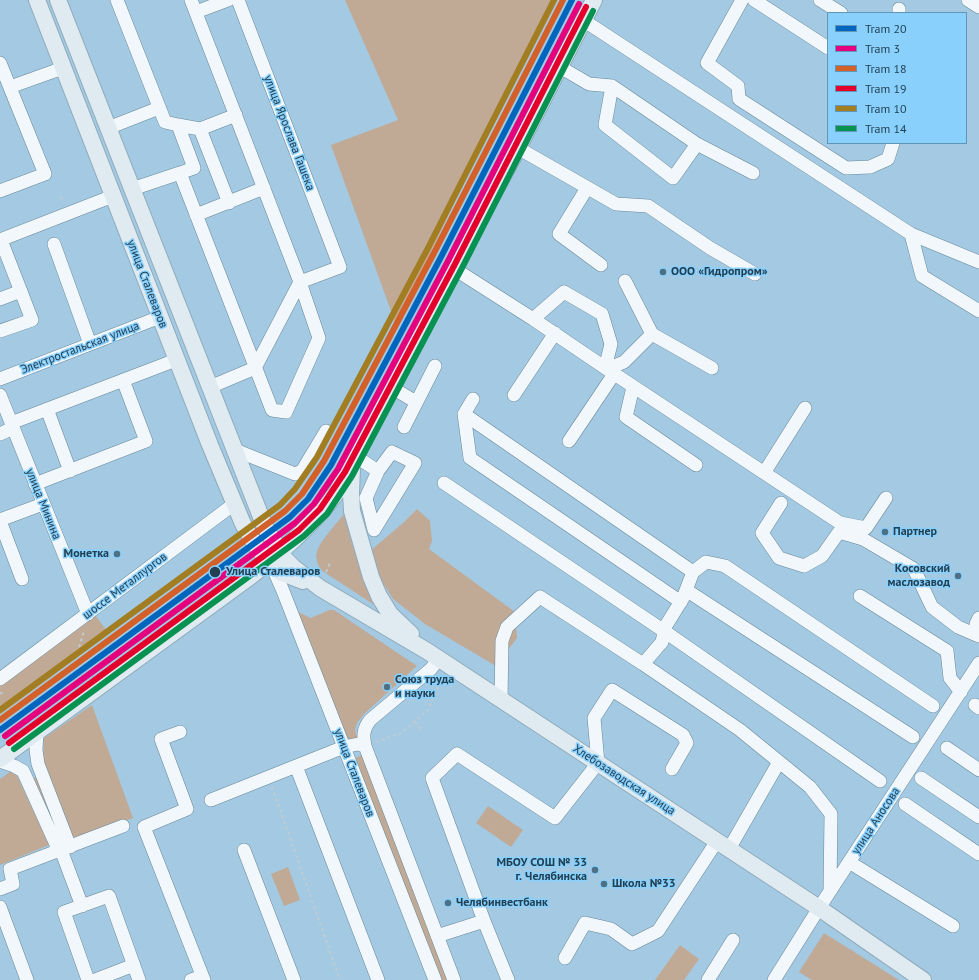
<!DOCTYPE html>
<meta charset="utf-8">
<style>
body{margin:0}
#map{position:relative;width:979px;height:980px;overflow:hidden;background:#a3cae2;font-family:"PT Sans",sans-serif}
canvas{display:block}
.legend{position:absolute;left:827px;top:12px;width:140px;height:132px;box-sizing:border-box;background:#89d0fc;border:1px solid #6096b8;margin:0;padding:5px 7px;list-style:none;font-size:12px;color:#224052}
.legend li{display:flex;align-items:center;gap:8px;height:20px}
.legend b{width:20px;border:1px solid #6096b8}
</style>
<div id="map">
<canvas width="979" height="980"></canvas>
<ul class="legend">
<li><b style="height:5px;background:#0065bd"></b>Tram 20</li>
<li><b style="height:5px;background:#e5007d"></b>Tram 3</li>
<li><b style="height:5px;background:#d35f29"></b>Tram 18</li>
<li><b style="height:5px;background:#e4002b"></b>Tram 19</li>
<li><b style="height:5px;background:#a27d21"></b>Tram 10</li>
<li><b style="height:5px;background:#079251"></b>Tram 14</li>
</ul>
</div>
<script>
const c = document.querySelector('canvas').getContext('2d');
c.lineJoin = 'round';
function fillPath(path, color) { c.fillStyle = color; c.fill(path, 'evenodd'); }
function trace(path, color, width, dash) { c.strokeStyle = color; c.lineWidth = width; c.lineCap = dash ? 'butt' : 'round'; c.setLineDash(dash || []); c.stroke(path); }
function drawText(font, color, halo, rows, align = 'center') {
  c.font = font + ' "PT Sans",sans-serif'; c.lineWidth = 3; c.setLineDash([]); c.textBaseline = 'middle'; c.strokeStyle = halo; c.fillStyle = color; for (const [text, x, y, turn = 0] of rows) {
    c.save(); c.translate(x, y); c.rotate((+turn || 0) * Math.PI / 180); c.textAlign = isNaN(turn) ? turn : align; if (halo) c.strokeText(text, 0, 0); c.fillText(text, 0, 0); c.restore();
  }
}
fillPath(new Path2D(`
 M345,0H558L462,187L396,325L331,145L398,120Z
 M417,509L430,521L432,541L429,549L515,612L517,638L496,666L425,624L393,599L380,578L370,551L403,523Z
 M344,514L352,544L369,592L382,610L321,570C318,565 315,558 317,552C319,542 338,522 344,514Z
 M329,610H334L417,666L364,714L357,723L355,730L358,740L346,742L296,611L311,618Z
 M93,612L109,634L0,715V681Z
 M92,705L133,818L71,841L43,764L44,738Z
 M362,755L451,980H437L356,758Z
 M14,769L49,845L0,865V779Z
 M36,777L50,808L44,811L31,780Z
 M488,806L523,830L511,847L476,823Z
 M288,867L300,900L284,906L271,874Z
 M824,933L899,980H812L799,972Z
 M680,945L699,959L684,980H655Z`), '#c0aa96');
const minor = new Path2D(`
 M117,0L165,122L178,125L194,168L180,173L272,410L286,412L319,338L300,282L191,0
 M742,0L707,63L738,86L739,99L846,168L870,167L888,159L893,143
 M754,0L828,48
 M820,0L841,13
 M968,0L979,7
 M196,12L228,0
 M899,13V9
 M583,20L911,234L979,262
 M0,63L45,174L0,191
 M560,67L589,84L612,86L697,144L753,173
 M612,86L605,125L673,178L697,144
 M10,87L63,68
 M178,125L200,129L236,115
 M108,128L159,108
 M200,129L229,203
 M518,148L616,204L648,206L710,248L755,274
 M587,188L559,234L601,265
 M132,189L180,173
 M196,215L264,188
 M911,234L922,276L979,311
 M0,240L113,196
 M54,244L90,344
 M453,268L533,319L607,369L840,523L866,528L886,498
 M625,281L652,334
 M0,299L21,291
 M533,319L564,292L602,314L611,344L605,368
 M0,331L32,320L1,240
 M607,369L624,362L652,334L712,368
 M0,379L160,317
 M210,387L255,368L300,282L340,267L238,0
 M391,387L416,402
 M633,387L626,417L696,465
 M0,395L88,614
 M514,395L555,333
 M473,399L464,414L470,458L681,602
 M47,409L70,471
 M464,414L693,572
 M11,423L176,360
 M404,427L435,366
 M0,434L13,428
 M569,441L614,374
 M235,450L295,474L302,471L326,431
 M355,456L378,471L366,498L374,530L415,463L392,452L378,471
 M764,473L805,408
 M444,483L664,631L880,781
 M35,484L146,441L123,380
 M781,503L762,533L779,558L804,566L822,556L839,532L863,539L914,569L932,607L958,627L979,636
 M0,520L43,504
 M0,521L22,579
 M272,566L283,591L435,980
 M686,590L913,737
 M860,596L947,651L950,678L961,692
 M976,624L979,618
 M439,658L431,669L370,720C363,729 363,736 365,746L454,980
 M643,664L740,730L810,787L831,814L830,891
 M0,679L234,504
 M501,700L502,641L507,627L540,597L643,664L662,642L665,627L683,598L693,572L706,562L725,566L933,706
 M975,705L979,708
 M37,732L36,750L38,764L70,847
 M180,732L161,739L187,809L144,827L204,980
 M947,748L979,770
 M0,761L14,766L23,771L59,851
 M296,766L378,980
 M921,778L979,817
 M211,800L344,747L358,744L365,746
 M905,804L979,854
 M729,849L779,762
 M61,850L82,906
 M244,850L294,980
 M849,862L953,926
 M0,889L13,884L10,869L123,826
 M0,907L27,980
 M437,936L484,921
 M565,958L585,923L611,929L632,944L658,931L717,841
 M88,980L64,912L109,896L139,980
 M95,980L134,965
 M191,980L202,976
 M508,980L484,921L432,778L457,754L555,818L598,763L594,718L612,690L683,735L687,743L672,769
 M708,980L733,940
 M774,980L819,908L979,663`);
const major = new Path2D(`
 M37,0L210,445L243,524L254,543L272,566L280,572L303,581
 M58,0L265,527L285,559L293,567L320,588L427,651L819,908L923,980
 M352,468L351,494L352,511L371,577L379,596L390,614L411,634
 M0,759L251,576C283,551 314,524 337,492L453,268L518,148L594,0`);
trace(minor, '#66879a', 14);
trace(major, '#8eaabb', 18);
trace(new Path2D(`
 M61,196L63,201
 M326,572L330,563
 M0,694L4,691
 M0,710L78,651L84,631
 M415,722L422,730
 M376,742L401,733L428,710L442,677
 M272,787L340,980`), '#bfcbd3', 2, [3, 3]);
trace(minor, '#f1f7fb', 13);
trace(major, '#dfeaf1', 16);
trace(new Path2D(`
 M0,730L290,517L308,499L331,465L441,257L572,0`), '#0065bd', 6);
trace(new Path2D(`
 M5,736L295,523L314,504L338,469L448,261L579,4`), '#e5007d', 6);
trace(new Path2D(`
 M0,720L285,511L302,494L324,461L434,253L563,0`), '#d35f29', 6);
trace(new Path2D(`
 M9,743L299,530L320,509L345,472L455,264L586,7`), '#e4002b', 6);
trace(new Path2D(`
 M0,710L280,505L295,489L317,457L427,250L554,0`), '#a27d21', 6);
trace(new Path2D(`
 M14,749L304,536L327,514L352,476L462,268L593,11`), '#079251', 6);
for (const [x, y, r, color] of [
 [663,272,4,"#4f7084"],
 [885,532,4,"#4f7084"],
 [117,554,4,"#4f7084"],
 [215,572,6,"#224052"],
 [958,576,4,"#4f7084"],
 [387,687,4,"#4f7084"],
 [595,870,4,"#4f7084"],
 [604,884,4,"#4f7084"],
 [448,903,4,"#4f7084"]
]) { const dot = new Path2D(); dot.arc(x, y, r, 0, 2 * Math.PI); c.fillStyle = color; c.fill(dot); trace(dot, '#89d0fc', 1.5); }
drawText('12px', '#224052', '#89d0fc', [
 ["улица Ярослава Гашека",289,133,69],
 ["улица Сталеваров",147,284,69],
 ["Электростальская улица",80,348,-21],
 ["улица Минина",43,504,68],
 ["шоссе Металлургов",125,586,-37],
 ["улица Сталеваров",354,773,69],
 ["Хлебозаводская улица",624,780,33],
 ["улица Аносова",876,821,-57]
]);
drawText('bold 12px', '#224052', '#89d0fc', [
 ["ООО «Гидропром»",671,272],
 ["Партнер",893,532],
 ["Монетка",109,554,"right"],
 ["Косовский",950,569,"right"],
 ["маслозавод",950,583,"right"],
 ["Союз труда",395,680],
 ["и науки",395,694],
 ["МБОУ СОШ № 33",587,863,"right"],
 ["г. Челябинска",587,877,"right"],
 ["Школа №33",612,884],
 ["Челябинвестбанк",456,903]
], 'left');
drawText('bold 12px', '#224052', '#89d0fc', [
 ["Улица Сталеваров",226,572]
], 'left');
</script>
